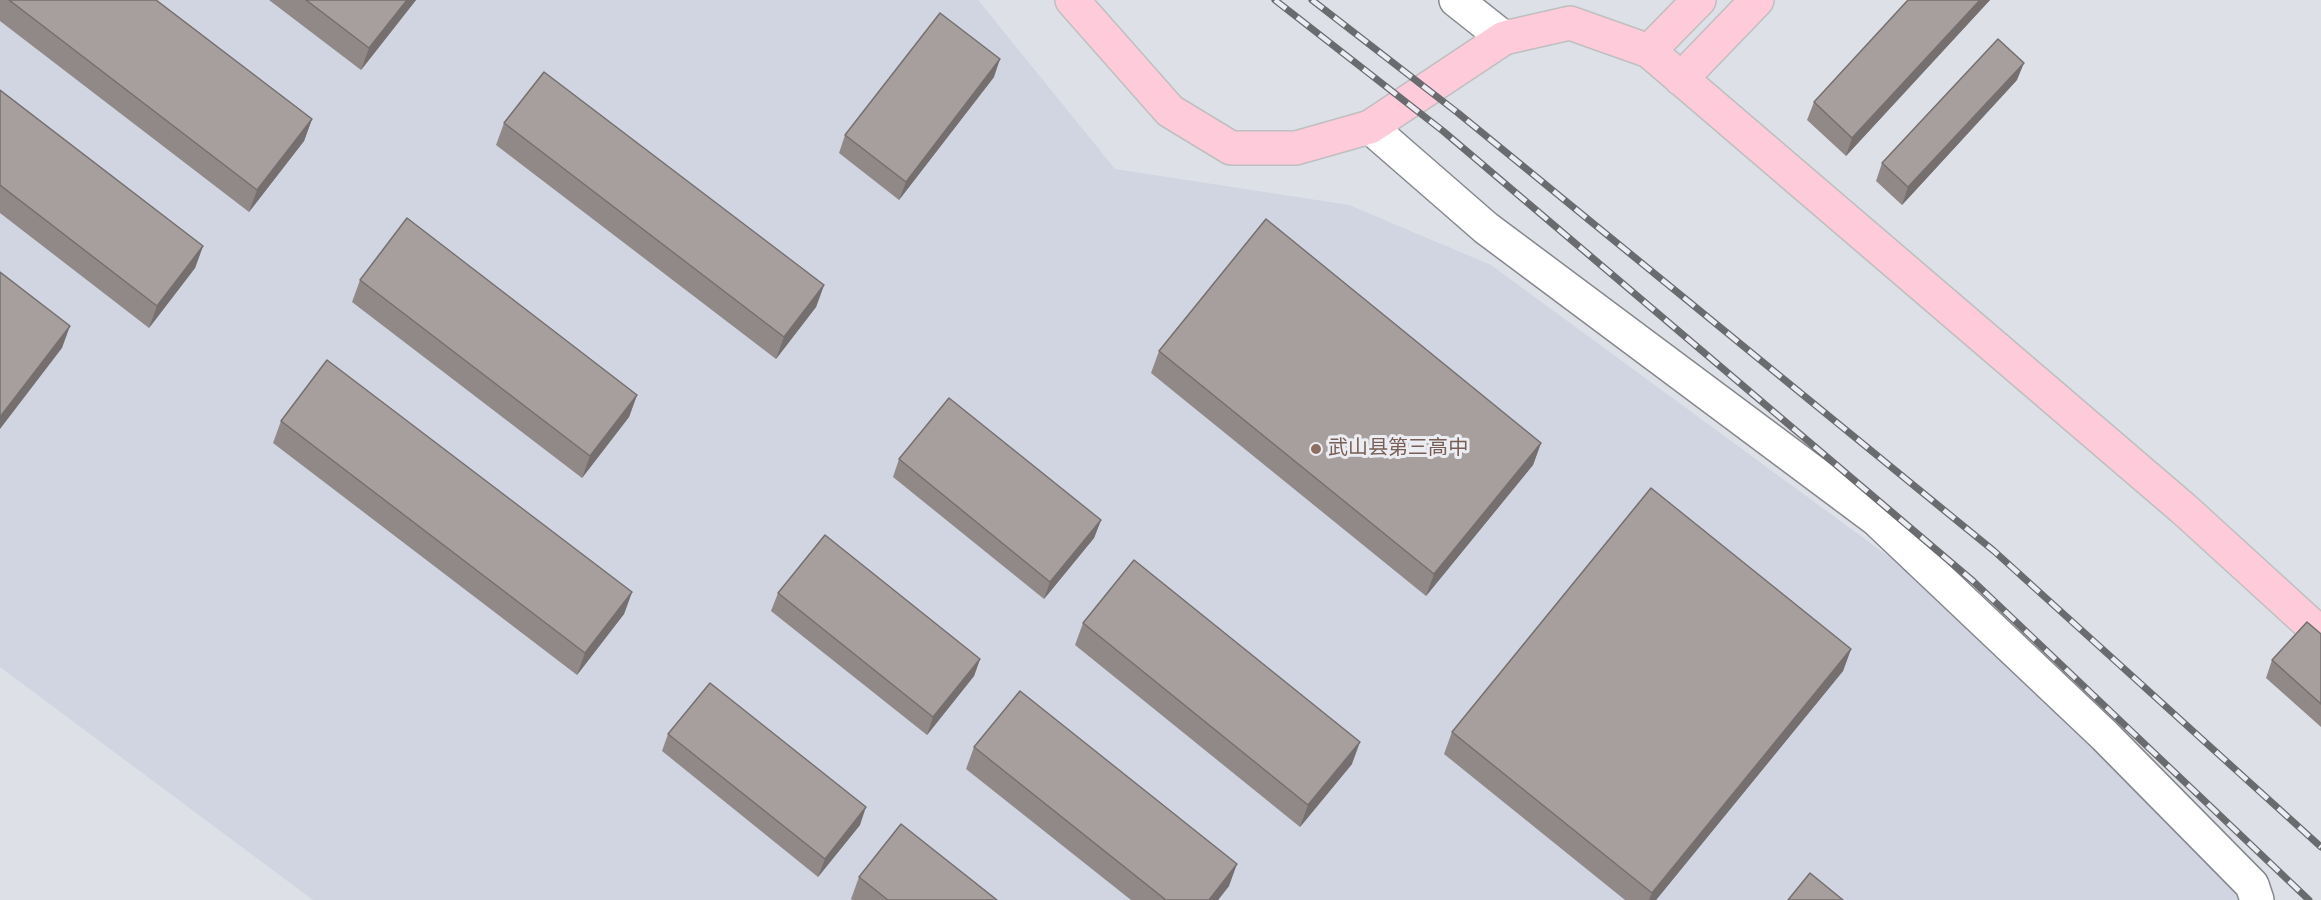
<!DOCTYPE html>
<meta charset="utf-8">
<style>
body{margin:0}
canvas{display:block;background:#dde0e6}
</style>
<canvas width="2321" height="900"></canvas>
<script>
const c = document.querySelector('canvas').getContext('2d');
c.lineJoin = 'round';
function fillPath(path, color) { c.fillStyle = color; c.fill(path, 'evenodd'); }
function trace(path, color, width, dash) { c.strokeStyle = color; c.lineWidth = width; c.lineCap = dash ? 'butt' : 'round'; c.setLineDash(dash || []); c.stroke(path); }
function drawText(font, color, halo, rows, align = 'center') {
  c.font = font + ' "Nunito Sans","Noto Sans SC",sans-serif'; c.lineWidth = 6; c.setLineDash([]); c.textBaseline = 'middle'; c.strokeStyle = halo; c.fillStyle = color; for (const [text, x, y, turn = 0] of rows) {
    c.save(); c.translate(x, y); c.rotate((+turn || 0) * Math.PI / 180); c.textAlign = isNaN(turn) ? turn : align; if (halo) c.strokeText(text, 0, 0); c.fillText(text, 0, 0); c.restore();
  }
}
fillPath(new Path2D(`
 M0,0H978L1115,169L1349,205L1491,265L1993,633L2269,900H313L0,667Z`), '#d0d5e1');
const minor = new Path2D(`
 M1456,0L1504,38
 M1370,127L1486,228L1876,519L2105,736L2252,885L2257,900`);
const major = new Path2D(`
 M1072,0L1170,111L1231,148H1296L1370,127L1504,38L1570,23L1649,51L2185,510L2321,634
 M1649,51L1699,0
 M1681,79L1757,0`);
trace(minor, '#86888e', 36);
trace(major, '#bfbfc0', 36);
trace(minor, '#fff', 33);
trace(major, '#fecbda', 33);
const rail = new Path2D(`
 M1275,0L1443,131L1973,581L2309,900
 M1312,0L1458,113L1994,551L2321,847`);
trace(rail, '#6a6b6f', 7);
trace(rail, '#ebedf3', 4.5, [14]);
fillPath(new Path2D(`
 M0,0H156L312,119L304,141L249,212L0,21Z
 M269,0H416L361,70Z
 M1908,0H1990L1846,156L1807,120L1814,102Z
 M994,77L899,200L839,153L845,135Z
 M2017,80L1902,205L1876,181L1882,163Z
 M0,90L203,246L195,268L149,328L0,213Z
 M504,123L824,285L816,307L776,359L496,145Z
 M360,280L637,395L629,417L582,478L352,302Z
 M1159,351L1541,443L1533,465L1426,596L1151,373Z
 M281,421L632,592L624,614L577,675L273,443Z
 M899,459L1101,520L1094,538L1044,599L893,477Z
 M778,593L980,659L974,676L927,735L771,611Z
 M1083,623L1352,764L1300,827L1075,645Z
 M2321,634V727L2266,678L2272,660Z
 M1851,649L1843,671L1656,900H1625L1444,754L1452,732Z
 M668,734L860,825L818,877L662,751Z
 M974,747L1229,886L1218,900H1131L966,769Z
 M859,877L997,900H852L851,899Z`), '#908988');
fillPath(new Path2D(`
 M407,0H416L361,70L369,48Z
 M1980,0H1990L1846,156L1852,138Z
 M1000,59L994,77L899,200L906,182Z
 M2024,63L2017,80L1902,205L1908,187Z
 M312,119L304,141L249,212L257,190Z
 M203,246L195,268L149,328L157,306Z
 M824,285L816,307L776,359L784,337Z
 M70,326L62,348L0,429V417Z
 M637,395L629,417L582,478L590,456Z
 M1541,443L1533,465L1426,596L1434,574Z
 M1101,520L1094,538L1044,599L1050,582Z
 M632,592L624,614L577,675L585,653Z
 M1851,649L1843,671L1656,900H1649L1652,893Z
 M980,659L974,676L927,735L933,717Z
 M1360,742L1352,764L1300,827L1308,805Z
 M866,807L860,825L818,877L825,859Z
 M1237,864L1229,886L1218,900H1209Z`), '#756f6f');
const building = new Path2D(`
 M9,0H156L312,119L257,190Z
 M306,0H407L369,48Z
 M1908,0H1980L1852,138L1814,102Z
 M940,13L1000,59L906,182L845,135Z
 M1998,39L2024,63L1908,187L1882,163Z
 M544,72L824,285L784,337L504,123Z
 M0,90L203,246L157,306L0,185Z
 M407,218L637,395L590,456L360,280Z
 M1266,219L1541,443L1434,574L1159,351Z
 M0,272L70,326L0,417Z
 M327,360L632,592L585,653L281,421Z
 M949,398L1101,520L1050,582L899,459Z
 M1651,488L1851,649L1652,893L1452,732Z
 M825,535L980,659L933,717L778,593Z
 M1134,560L1360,742L1308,805L1083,623Z
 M2307,622L2321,634V704L2272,660Z
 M710,683L866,807L825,859L668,734Z
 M1020,691L1237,864L1209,900H1166L974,747Z
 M901,824L997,900H888L859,877Z
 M1810,873L1843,900H1788Z`);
fillPath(building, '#a79f9e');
trace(building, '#756f6f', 1.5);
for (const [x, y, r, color] of [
 [1316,449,6,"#8d6e63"]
]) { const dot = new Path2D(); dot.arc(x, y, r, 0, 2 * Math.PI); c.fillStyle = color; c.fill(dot); trace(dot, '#ebedf3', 2); }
drawText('20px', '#785e54', '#ebedf3', [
 ["武山县第三高中",1328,449]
], 'left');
</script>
